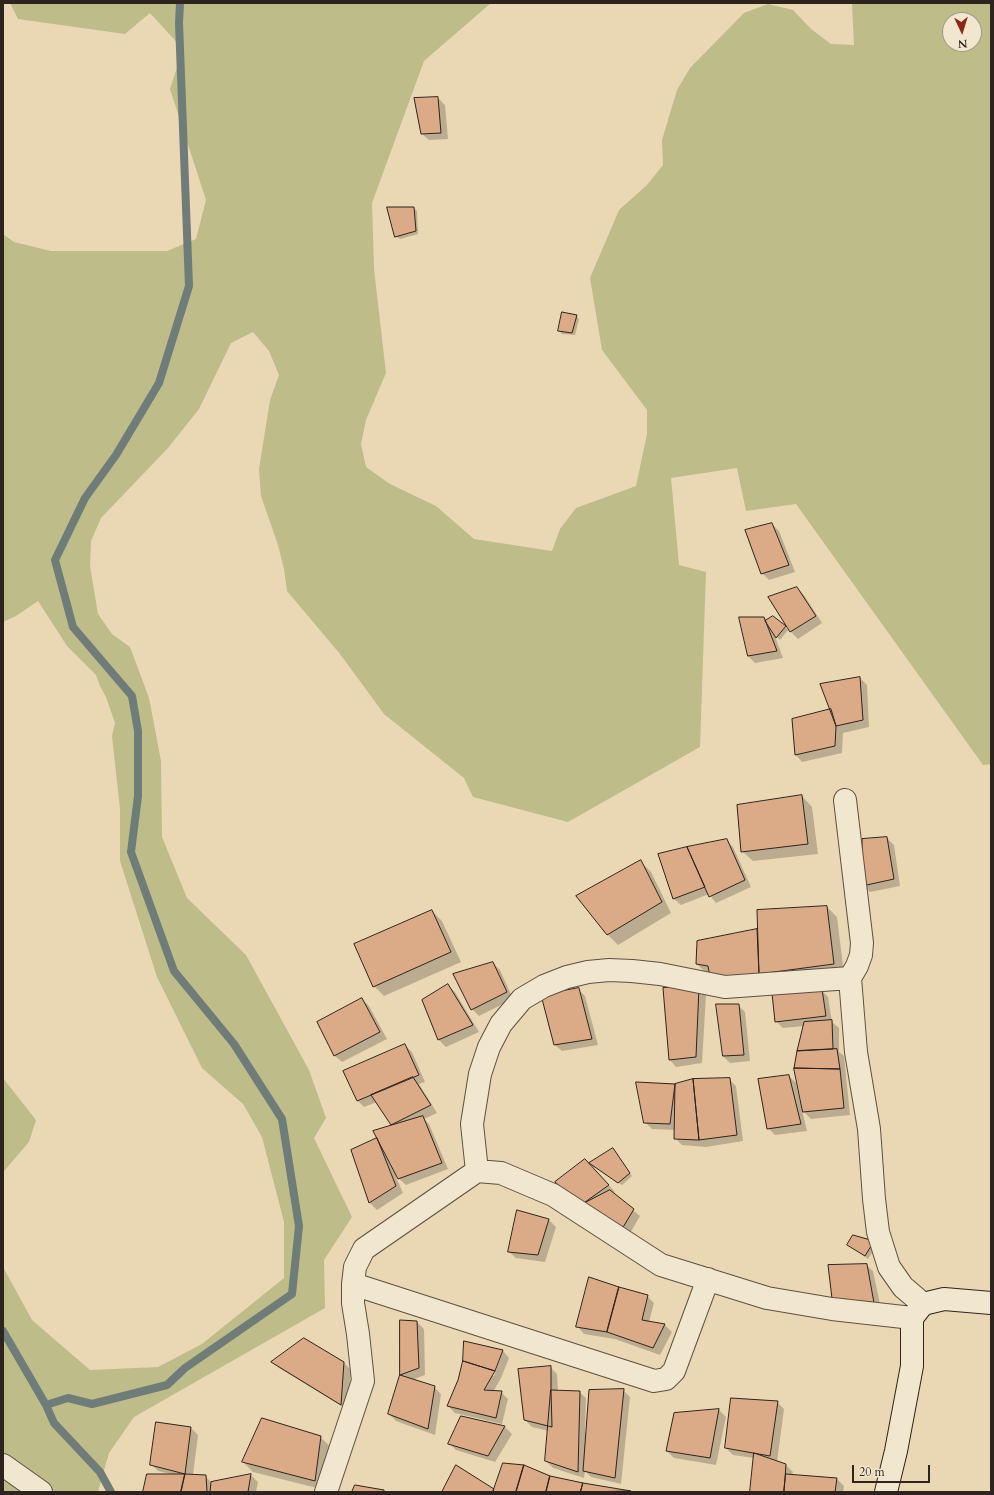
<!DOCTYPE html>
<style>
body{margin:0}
#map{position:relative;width:994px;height:1495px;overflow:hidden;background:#ead8b4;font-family:Cardo,serif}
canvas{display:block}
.frame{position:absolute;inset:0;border:4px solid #2f231d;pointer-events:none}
.north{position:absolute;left:942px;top:12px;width:40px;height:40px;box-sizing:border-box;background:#f1e6ce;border:1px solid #a39887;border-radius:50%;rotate:176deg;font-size:11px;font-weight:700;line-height:16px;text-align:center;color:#2f231d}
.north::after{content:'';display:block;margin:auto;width:14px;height:18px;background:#8f2418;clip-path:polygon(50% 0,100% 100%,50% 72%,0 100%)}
.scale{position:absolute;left:852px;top:1465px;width:78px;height:18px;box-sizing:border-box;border:2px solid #2f231d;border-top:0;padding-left:5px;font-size:12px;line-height:14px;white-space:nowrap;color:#2f231d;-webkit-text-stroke:3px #f1e6ce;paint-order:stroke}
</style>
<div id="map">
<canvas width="994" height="1495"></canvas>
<div class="frame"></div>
<div class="north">N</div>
<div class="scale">20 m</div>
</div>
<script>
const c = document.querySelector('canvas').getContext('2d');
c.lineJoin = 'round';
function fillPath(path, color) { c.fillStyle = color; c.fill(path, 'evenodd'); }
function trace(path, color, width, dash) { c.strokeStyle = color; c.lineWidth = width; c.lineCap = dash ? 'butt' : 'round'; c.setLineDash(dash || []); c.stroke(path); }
fillPath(new Path2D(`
 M10,3H491L424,61L372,203L374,269L386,373L366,420L361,444L366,467L390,484L436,506L474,539L552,551L560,529L576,508L636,486L647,434V410L602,350L590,278L619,210L647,185L663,165L662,140L677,90L690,68L744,13L768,4L793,10L811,29L831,44L854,45L852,3H991V764L983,765L796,504L746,511L737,468L671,478L679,565L706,572L700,747L568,822L473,797L464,778L384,714L340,654L287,591L284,569L278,545L261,496L259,469L270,400L279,375L269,351L253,332L231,343L199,409L168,448L101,518L91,541L90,566L98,614L112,634L130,647L149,698L161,761L162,837L187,898L246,955L309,1070L326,1118L314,1138L352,1217L324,1260L325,1308L134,1417L109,1453L98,1492H3V1267L32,1320L90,1370L158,1367L202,1344L284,1278V1222L262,1137L243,1104L202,1068L157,977L120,861V809L112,736L115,723L106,697L100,686L96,675L67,646L38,601L16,616L3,622V234L14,242L51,251H167L196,239L206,200L170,89L183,49L150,13L125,34L18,19ZM950,20H974V44H950Z
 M3,1078L36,1120L29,1142L4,1171L3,1175Z`), '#bebc88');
fillPath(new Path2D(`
 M438,98L445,105L448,139L429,140L422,134Z
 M389,208H414L417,211L418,234L400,239L396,236Z
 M576,316L579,319L575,335L562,334L559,330Z
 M772,524L779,531L795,572L769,580L762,573Z
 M797,588L804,595L822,623L798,639L791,632L769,598Z
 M773,617L788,630L780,640L774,634L783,658L755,663L748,656L763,618L766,621Z
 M860,678L867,685L869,727L843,733L842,753L802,762L796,755L831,710Z
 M802,796L812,807L818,854L753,861L742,851Z
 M887,838L894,845L900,886L870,892L863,885Z
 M726,840L733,847L751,887L716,903L709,894L681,905L674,899Z
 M641,862L651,872L671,913L618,945L608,935Z
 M827,907L837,917L844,974L770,984L704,971L697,964L757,930L758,932Z
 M432,911L442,921L461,962L384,996L374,986Z
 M493,963L500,970L513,999L479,1016L472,1009Z
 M448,986L455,992L479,1032L446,1047L439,1040Z
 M699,988L706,995L702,1063L676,1067L670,1060Z
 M578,989L585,996L598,1045L562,1051L555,1045Z
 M821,990L828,997L832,1022L839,1028V1052L844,1056L850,1115L811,1119L802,1110L807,1131L775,1135L768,1128L789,1076L796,1083L801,1105L803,1104L795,1068L804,1026L783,1028L776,1021Z
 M362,999L369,1006L387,1039L342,1062L335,1056L318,1022Z
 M738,1005L745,1012L750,1061L730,1063L723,1056Z
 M405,1045L412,1052L425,1082L419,1084L437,1113L424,1119L429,1124L448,1169L406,1185L395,1175L403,1193L377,1210L370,1203L352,1150L379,1139L392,1126L377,1102L364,1107L358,1101Z
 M729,1079L736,1086L743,1141L706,1147L682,1145L675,1138L676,1130L652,1129L645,1122L638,1083L675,1085L693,1080Z
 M616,1153L632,1176L622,1185L593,1166Z
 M592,1167L615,1192L613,1194L640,1216L629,1235L563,1189Z
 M518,1211L549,1220L556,1227L545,1262L516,1258L509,1252Z
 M848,1244L877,1245L868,1259Z
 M866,1265L873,1271L881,1309L829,1266Z
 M647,1296L654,1303L649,1322L665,1325L672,1332L660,1355L615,1339L584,1334L578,1327Z
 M401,1321L417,1322L424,1329L425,1375L412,1380L434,1387L441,1394L435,1435L396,1421L389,1414L401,1375Z
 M503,1351L509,1358L501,1378L493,1392H501L508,1399L502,1424L455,1413L448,1406ZM500,1354H502L494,1376H492Z
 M272,1362L344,1363L351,1370L348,1410L279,1368Z
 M550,1367L557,1374L558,1391L579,1392L586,1398L585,1433H587L623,1390L630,1397L621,1484L591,1477L585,1471L584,1478L553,1468L546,1461L549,1431L532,1427L525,1420Z
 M777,1402L784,1409L777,1462L786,1465L793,1472L792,1475L837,1479L844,1486L843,1492H751L754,1458L733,1455L726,1448Z
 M719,1410L726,1417L716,1465L674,1458L667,1451Z
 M461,1417L505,1427L512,1434L495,1462L456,1450L450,1444Z
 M191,1428L198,1435L193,1475L205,1476L212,1483L251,1475L258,1482L256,1492H144L170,1474L158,1471L151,1464Z
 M320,1437L331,1447L325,1490L253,1472L243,1462Z
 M549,1476L628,1492H493Z`), '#0003');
trace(new Path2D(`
 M3,1331L46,1405
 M111,1492L100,1472L54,1423L46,1405L68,1398L92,1404L167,1385L185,1368L292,1294L299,1226L282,1119L234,1044L174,971L131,852L138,796V731L132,696L73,627L55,560L85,498L116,455L159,383L189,286L179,23L180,3`), '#6f7c78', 8);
const building = new Path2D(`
 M438,97L441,133L421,134L414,98Z
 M387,207H414L416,231L395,237Z
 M562,312L577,315L572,333L558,331Z
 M772,523L789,565L761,574L745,530Z
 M797,587L816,616L790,632L768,597Z
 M773,616L786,626L776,638L765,621Z
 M739,617H764L777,651L748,656Z
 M860,677L863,720L836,726L820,684Z
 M831,709L836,726L835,746L795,755L792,719Z
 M802,795L808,844L741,852L737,805Z
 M887,837L894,879L862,886V839Z
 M727,839L745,880L709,897L687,847Z
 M687,847L705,887L673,899L658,854Z
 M641,860L662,902L607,935L576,896Z
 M827,906L834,964L759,974L757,910Z
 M432,910L451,952L373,987L354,944Z
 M757,929L759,974L710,977L708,966L696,964L697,941Z
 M493,962L507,992L471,1010L453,974Z
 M448,984L473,1025L438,1040L422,1000Z
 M699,987L696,1057L669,1060L663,988Z
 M579,988L592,1039L554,1045L541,995Z
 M822,989L826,1016L775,1022L772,993Z
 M362,998L380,1032L334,1056L317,1022Z
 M716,1004H739L744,1055L723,1056Z
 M832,1020L833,1049L797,1051L804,1022Z
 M405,1044L419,1075L357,1101L343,1071Z
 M837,1049L840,1069L794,1068L797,1051Z
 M794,1068L840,1069L844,1108L803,1112Z
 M789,1075L801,1124L767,1129L758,1079Z
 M413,1077L431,1105L391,1125L371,1095Z
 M730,1078L737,1135L699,1140L693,1079Z
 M693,1079L699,1140L674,1139L675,1084Z
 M636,1082L675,1084L670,1124L644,1123Z
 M423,1116L442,1163L398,1179L373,1131Z
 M377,1138L396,1186L369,1203L351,1150Z
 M613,1148L630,1173L618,1183L589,1163Z
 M585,1159L609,1185L581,1205L555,1182Z
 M610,1190L634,1209L622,1229L581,1205Z
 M517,1210L549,1219L538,1255L508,1252Z
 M853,1235L874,1241L865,1256L847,1245Z
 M867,1264L874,1303L833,1307L828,1265Z
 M589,1277L619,1287L607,1332L576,1327Z
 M619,1287L648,1295L642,1320L665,1324L653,1348L607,1332Z
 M400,1320L417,1321L419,1368L400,1375Z
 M304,1338L344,1362L341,1405L271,1362Z
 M464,1341L503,1350L495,1371L463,1361Z
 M463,1361L495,1371L484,1390L502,1391L496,1418L447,1406L458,1380Z
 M551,1366V1390L552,1427L524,1420L518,1369Z
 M400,1375L435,1386L428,1429L388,1414Z
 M624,1389L615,1478L583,1471L589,1390Z
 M551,1390L580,1391L578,1472L545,1461Z
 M731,1398L778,1401L770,1456L725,1448Z
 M719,1409L710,1458L666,1451L674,1413Z
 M461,1416L505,1426L488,1456L448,1444Z
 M262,1418L321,1436L315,1481L242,1462Z
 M156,1422L191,1427L185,1474L150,1465Z
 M754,1453L786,1464L784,1492H750Z
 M503,1463L524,1465L516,1492H493Z
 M456,1465L494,1489L492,1492H442Z
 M524,1465L550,1476L546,1492H516Z
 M147,1474H185L181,1492H143Z
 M185,1474L206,1475L207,1492H181Z
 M251,1474L248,1492H210L211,1482Z
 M786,1474L837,1478L835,1492H784Z
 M550,1476L583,1483L580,1492H546Z
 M583,1483L631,1491L581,1492Z
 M355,1485L384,1490V1492H352Z`);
fillPath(building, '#dbaa86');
trace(building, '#2f231d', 1);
const street = new Path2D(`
 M845,800L862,943L861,955L857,966L850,978L856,1052L869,1129L874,1199L878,1232L889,1267L903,1287L923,1304
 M477,1171L472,1124L480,1074L489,1047L501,1024L522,999L544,986L567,977L588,972L609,970L632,971L660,974L725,987L850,978
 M353,1284L654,1381L666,1379L674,1371L708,1279
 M3,1465L41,1492
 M326,1492L363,1381L358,1334L353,1303V1284L355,1267L364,1249L477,1171L501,1173L553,1195L661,1265L767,1298L832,1309L912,1318`);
const secondary = new Path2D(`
 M886,1492L896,1451L912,1366V1318L923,1304L944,1299L991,1303`);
trace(street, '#5e5043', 24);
trace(secondary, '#2f231d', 24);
trace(street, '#f1e6ce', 22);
trace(secondary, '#f1e6ce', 22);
</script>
